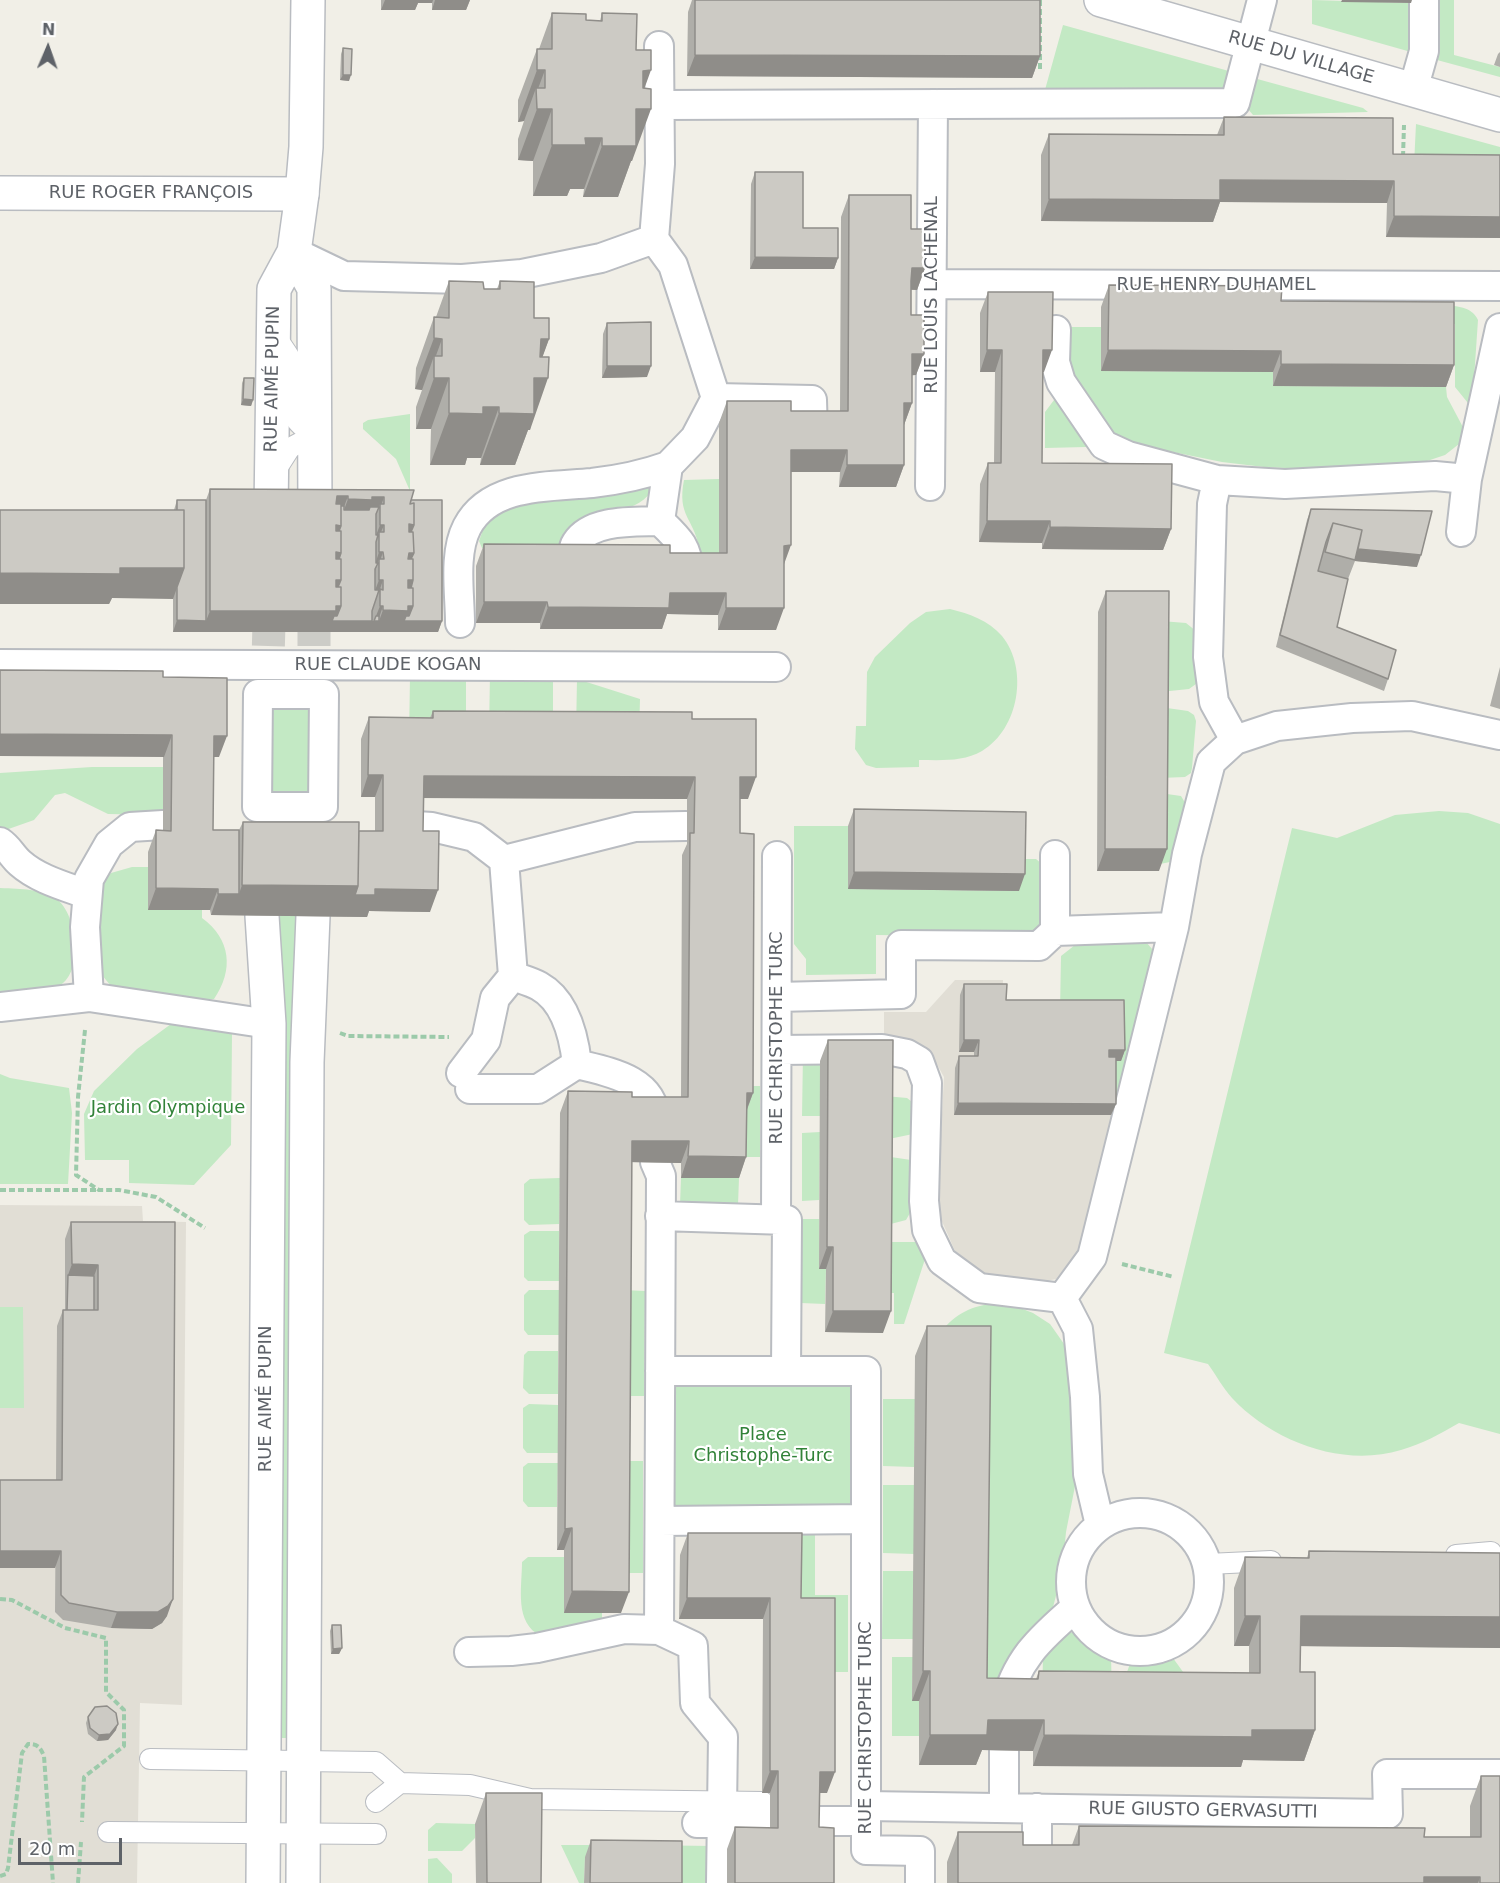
<!DOCTYPE html>
<meta charset="utf-8">
<style>
body{margin:0}
#map{position:relative;width:1500px;height:1883px;overflow:hidden;background:#f1efe7;font-family:"DejaVu Sans",sans-serif}
canvas{display:block}
.north{position:absolute;left:18px;top:18px;width:60px;height:60px;-webkit-text-stroke:4px #fff;paint-order:stroke;rotate:2deg;font-size:16px;font-weight:700;line-height:24px;text-align:center;color:#5e6268}
.north::after{content:'';display:block;margin:auto;width:21px;height:27px;background:#5e6268;clip-path:polygon(50% 0,100% 100%,50% 72%,0 100%)}
.scale{position:absolute;left:18px;top:1838px;width:104px;height:27px;box-sizing:border-box;border:3px solid #5e6268;border-top:0;padding-left:8px;font-size:18px;line-height:21px;white-space:nowrap;color:#5e6268;-webkit-text-stroke:4px #fff;paint-order:stroke}
</style>
<div id="map">
<canvas width="1500" height="1883"></canvas>
<div class="north">N</div>
<div class="scale">20 m</div>
</div>
<script>
const c = document.querySelector('canvas').getContext('2d');
c.lineJoin = 'round';
function fillPath(path, color) { c.fillStyle = color; c.fill(path, 'evenodd'); }
function trace(path, color, width, dash) { c.strokeStyle = color; c.lineWidth = width; c.lineCap = dash ? 'butt' : 'round'; c.setLineDash(dash || []); c.stroke(path); }
function drawText(font, color, halo, rows, align = 'center') {
  c.font = font + ' "DejaVu Sans",sans-serif'; c.lineWidth = 4.5; c.setLineDash([]); c.textBaseline = 'middle'; c.strokeStyle = halo; c.fillStyle = color; for (const [text, x, y, turn = 0] of rows) {
    c.save(); c.translate(x, y); c.rotate((+turn || 0) * Math.PI / 180); c.textAlign = isNaN(turn) ? turn : align; if (halo) c.strokeText(text, 0, 0); c.fillText(text, 0, 0); c.restore();
  }
}
fillPath(new Path2D(`
 M955,980H1003L1002,1011L1119,1114L1083,1244L1056,1279L1026,1285L980,1272L955,1251L941,1219L938,1188L944,1077L929,1050L905,1039L884,1037V1012H926Z
 M0,1205L142,1206L143,1221L186,1222L182,1705L140,1703L137,1883H0Z`), '#e1ded5');
fillPath(new Path2D(`
 M1312,0L1411,3V52L1312,24Z
 M1437,0H1454V55L1500,67V77L1437,60Z
 M1063,25L1236,73L1229,98L1043,97Z
 M1250,77L1363,108L1368,112L1253,115L1243,103Z
 M1416,124L1500,147V166L1414,165Z
 M1419,307C1438,307 1469,300 1478,320L1472,408L1455,387V324L1446,323Z
 M1062,327H1101V371L1273,372L1274,386L1446,387L1447,397L1465,431L1459,444L1445,455L1424,462L1390,467L1307,469L1264,467L1222,462L1143,446L1111,437L1071,389Z
 M1063,399L1091,444L1086,447L1045,448V412L1054,400Z
 M410,414V491L396,459L363,429V423L368,420Z
 M719,479V575H700C700,566 701,555 699,547C693,517 677,516 684,480Z
 M649,484L651,491C636,518 585,509 567,530C559,539 561,556 561,567L482,548L479,541L484,527L497,513L517,500Z
 M950,609C970,614 988,620 1002,636C1029,669 1019,729 982,751C963,762 941,760 919,760V767L876,768L866,765L855,749L856,726H866L867,672L875,657L910,623L926,612Z
 M1161,621L1186,623L1196,631L1197,677L1196,684L1189,689L1160,692Z
 M490,673L553,675V733H489Z
 M466,675V733L409,739L410,677Z
 M577,679L640,699L639,734L576,733Z
 M258,694H324L323,807H257Z
 M1160,707L1188,711L1194,715L1196,721L1192,768L1191,773L1185,777L1160,778Z
 M92,767H164L163,815L108,814L65,793L55,795L34,820L0,832V773Z
 M1160,793L1181,796L1187,806L1175,861L1160,864Z
 M1439,811L1468,813L1500,824V1434L1459,1423C1440,1434 1422,1444 1401,1450C1342,1468 1272,1441 1232,1398C1223,1388 1216,1375 1208,1364L1164,1353L1292,828L1337,838L1395,815Z
 M794,826H848V889L1019,891V859H1036L1043,865L1042,933L1039,937L876,935V974L806,975V959L794,944Z
 M132,867H148V910H202V918C231,939 234,970 214,999L196,1001L111,986L96,968L99,885L111,873Z
 M0,888C46,890 68,890 75,941C77,953 74,970 66,980C53,996 19,996 0,999Z
 M277,916H300L287,1738H281L279,1734Z
 M1135,942H1146L1153,950V961L1119,1114L1111,1115L1112,1069L1060,1012L1061,956L1075,945Z
 M193,1022L232,1033L231,1145L194,1185L129,1183V1160H85L84,1114L94,1091L137,1049L171,1024Z
 M803,1054H845L820,1116H802Z
 M0,1074L10,1078L69,1088L72,1113L68,1184H0Z
 M745,1086H760V1157H739Z
 M885,1096L907,1098L916,1105L913,1134L884,1140Z
 M820,1132L819,1200L802,1201V1133Z
 M884,1156L911,1160L917,1168L910,1213L906,1220L883,1226Z
 M560,1178L559,1224L529,1225L524,1220V1184L530,1179Z
 M681,1178H739L738,1205H680Z
 M802,1219H819V1269H826L825,1304L801,1303Z
 M530,1231H559V1281H528L524,1277V1235Z
 M883,1242H918L926,1256L904,1324H894V1293H883Z
 M529,1290H559V1335H528L524,1330V1295Z
 M623,1290L645,1291L644,1396H623Z
 M996,1303L1015,1306L1033,1313L1050,1324L1069,1351L1076,1481L1066,1532L1062,1573L1052,1611L976,1708L940,1333C956,1313 971,1306 996,1303Z
 M0,1307H23L24,1408H0Z
 M528,1351H558V1394H529L523,1388L524,1355Z
 M660,1371H866V1519L660,1521Z
 M883,1399H915L914,1467L883,1466Z
 M529,1404L558,1405V1453H527L523,1448V1408Z
 M622,1461H643V1573H622Z
 M528,1463H558L557,1507H528L523,1501V1467Z
 M883,1485H915L914,1554L883,1553Z
 M755,1535H815V1595H848V1672H827L793,1619Z
 M528,1557H564V1613H602V1621L541,1636C514,1623 522,1588 522,1562Z
 M883,1571H914L913,1639H882Z
 M1069,1632C1082,1634 1104,1642 1111,1654L1112,1702H1042L1043,1657Z
 M1157,1652L1170,1654L1197,1691L1127,1672L1131,1661L1143,1655Z
 M892,1657H913L912,1701H919V1736H892Z
 M436,1823L475,1824V1838L462,1851H428V1830Z
 M561,1845H622L585,1857L584,1883H579Z
 M634,1845L714,1846L718,1883H676Z
 M437,1858L452,1874V1883H428V1859Z`), '#c3e9c4');
trace(new Path2D(`
 M267,695L270,588
 M314,695V588`), '#ccccc7', 33, [33, 16]);
const service = new Path2D(`
 M275,336C280,343 287,352 291,360C302,391 272,410 314,435
 M274,473L290,448L314,435
 M1456,1555L1491,1552
 M1208,1564L1271,1561
 M150,1759L376,1762L400,1783
 M376,1802L400,1783L470,1785L530,1799L763,1802
 M108,1832L376,1834`);
const pedestrian = new Path2D(`
 M659,46L660,164L654,239L673,265L716,398
 M1413,90L1424,51V0
 M661,105L1235,103L1262,0
 M294,252L344,276L462,279L522,274L601,258L654,239
 M932,284L1500,286
 M1056,330L1055,362L1061,382L1104,445L1128,456L1217,480L1285,484L1435,476L1467,479
 M1217,480L1212,504L1208,657L1214,702L1235,740
 M930,486L933,104
 M1461,532L1467,479L1500,328
 M573,567C573,560 572,549 576,543C591,519 634,522 660,521
 M690,575C687,546 680,540 660,521L668,466L695,438L716,398L812,400L813,433
 M460,623C460,594 453,554 467,527C490,483 549,487 592,483C618,480 643,475 668,466
 M0,664L776,667
 M258,694H324L323,807H257Z
 M416,826L432,827L474,837L504,860L513,976L495,998L486,1040L461,1073
 M0,842C9,848 12,856 20,863C38,879 64,886 86,894
 M504,860L635,827L686,826
 M1055,931V855
 M89,997L85,927L89,879L109,844L130,827L163,825
 M777,997L901,994V945L1039,946L1055,931L1174,927
 M0,1007L89,997L269,1024
 M777,1050L882,1049L907,1054L919,1061L927,1083L924,1201L927,1230L942,1261L979,1288L1062,1298
 M577,1064C609,1072 654,1079 655,1119
 M470,1089H538L577,1064C574,1037 566,1001 539,986C532,982 521,979 513,976
 M655,1162L661,1176L659,1630
 M660,1216L787,1220L786,1371
 M776,1220L777,856
 M660,1371H866V1850L920,1851V1883
 M1071 1582a69 69 0 1 1 138 0a69 69 0 1 1-138 0Z
 M660,1521L866,1519
 M1100,1525L1088,1474L1085,1397L1078,1329L1062,1298L1092,1257L1174,927L1187,854L1211,762L1235,740L1277,726L1352,718L1412,716L1500,735
 M469,1652L511,1651L537,1648L624,1629L659,1630L693,1646L695,1703L723,1737L721,1883
 M1004,1709C1015,1661 1039,1639 1075,1608
 M1004,1751V1808
 M866,1806L1388,1814L1387,1774H1500
 M1037,1808V1876
 M812,1821H866
 M697,1823L771,1822`);
const minor = new Path2D(`
 M1101,0L1500,115
 M0,193L302,194`);
const tertiary = new Path2D(`
 M294,252L314,288L315,511
 M271,511L274,289L294,252L302,194L306,147L308,0
 M262,916L269,1024L263,1883
 M303,1883L307,1062L313,916`);
trace(service, '#b9bcc1', 22);
trace(pedestrian, '#b9bcc1', 32);
trace(minor, '#b9bcc1', 36);
trace(tertiary, '#b9bcc1', 36);
trace(new Path2D(`
 M1040,0V71
 M1403,157L1404,125
 M85,1030L78,1097L76,1175L99,1190H119L156,1197L205,1228
 M340,1033L348,1036L449,1037
 M0,1190H98
 M1122,1264L1174,1277
 M0,1599L12,1600L65,1628L106,1638V1692L124,1710V1746L84,1777L82,1822
 M0,1876L6,1874L8,1868L22,1753L28,1744C38,1744 40,1747 44,1756L53,1883
 M78,1883L81,1842`), '#9ccaaa', 4, [6, 3]);
trace(service, '#fff', 20);
trace(pedestrian, '#fff', 28);
trace(minor, '#fff', 33);
trace(tertiary, '#fff', 33);
fillPath(new Path2D(`
 M381,0H470L466,10H432V3H418L415,10H381Z
 M692,0H1040V56L1032,78L687,76L688,12Z
 M552,13L586,20L600,21L602,13L636,50L645,89L632,161H631L618,197H583L584,189H570L567,196H533V161L518,160V139L524,121L518,122V100L537,49H539Z
 M343,48L349,81L340,80L341,54Z
 M1500,52V67L1494,65L1498,54Z
 M1224,117L1393,154L1500,155V238L1386,237L1387,203L1220,202L1213,222L1041,221V155L1049,134L1217,135Z
 M755,172L803,228L838,258L834,269H750L751,184Z
 M849,195L911,229L925,268L917,290H911V315L924,354L916,375H912V403L904,425V465L896,487H839L840,472H791L784,563L776,630H718V615L667,614L662,629H540V623H476V566L484,544L670,553H719V423L727,401L791,411H840L841,217Z
 M449,281L484,289H497L500,281L534,318L549,339L542,357L530,430H528L515,465H480L481,458H467L465,465H430L431,429H416V407L422,390L415,389L416,368L434,317H436Z
 M1109,285L1281,301L1454,365L1446,387L1273,386V372L1101,371V307Z
 M988,292L1044,372H1043L1042,463L1171,529L1163,550L1042,549V543L979,542L980,484L988,463H994L995,372H980V313Z
 M607,323L647,377L602,378L603,334Z
 M244,378L253,400L251,406L241,405L242,383Z
 M210,489L414,490L411,500L442,621L438,632H173V598H112L109,604H0L174,510L177,500H206Z
 M1311,509L1417,567L1355,561L1348,579L1337,627L1388,679L1384,691L1276,647L1307,520Z
 M1106,591L1159,871H1097L1098,612Z
 M1500,667V709L1490,706Z
 M163,677L219,757H214L213,830H239L243,822L359,831H375V797H361V739L369,717L430,718L433,711L692,719L748,799H740V833L753,1093L747,1110L746,1157L739,1178H681V1163L632,1162L621,1613H564V1550H557L560,1113L568,1091L632,1097H681L682,855L687,844V799L423,798V831L430,912L369,911L367,917L211,915L210,910H148V852L156,830H163Z
 M854,809L1019,891L848,889V826Z
 M964,984L1006,1000L1125,1050L1121,1061H1116V1104L1111,1115H954L955,1068L959,1056H974V1052H959L960,995Z
 M828,1040L883,1333L825,1332L826,1269H819L820,1061Z
 M71,1222H175L167,1616L162,1623L152,1629L111,1628L63,1620L55,1612L56,1480L57,1326L63,1310H65V1239Z
 M927,1326L987,1678L1036,1679L1039,1671L1249,1673V1646H1234V1588L1245,1557L1307,1558L1309,1551L1500,1553V1648L1300,1646V1672L1315,1730L1304,1761L1243,1760L1241,1767L1033,1766V1751L982,1750L976,1765H919V1701H912L915,1356Z
 M688,1533L801,1598L827,1793H819V1827L834,1883H727V1849L735,1827L770,1828V1793H762L763,1619H679L680,1555Z
 M332,1625L342,1648L339,1654H331L330,1631Z
 M88,1717L116,1730L108,1740L97,1741L88,1734L86,1723Z
 M1481,1776L1500,1883H947V1862L958,1832L1023,1845H1072L1079,1826L1424,1837H1470V1806Z
 M486,1793L541,1883H476L475,1824Z
 M591,1840L682,1883H584L585,1857Z`), '#afaea9');
fillPath(new Path2D(`
 M385,0H433L432,3H418L415,10H381Z
 M435,0H470L466,10H432Z
 M1342,0H1412L1411,3L1341,2Z
 M695,55L1040,56L1032,78L687,76Z
 M537,70H545L536,94V88L524,121L518,122Z
 M651,70L637,109H651L632,161H631L618,197H583L602,146L643,71Z
 M343,75H351L349,81L340,80Z
 M537,109H552L533,161L518,160Z
 M585,138H602L584,189H570L567,196H533L552,145Z
 M1220,180L1394,181L1387,203L1220,202L1213,222L1041,221L1049,199Z
 M1394,216L1500,217V238L1386,237Z
 M755,257L838,258L834,269H750Z
 M912,268H925L917,290L904,289Z
 M434,338L442,339L434,361V356L422,390L415,389Z
 M541,339H549L535,378H548L530,430H528L515,465H480L499,413Z
 M987,350H1002L995,372H980Z
 M1043,350H1052L1044,372H1035Z
 M1108,350L1281,351L1273,372L1101,371Z
 M912,354H924L916,375L904,376Z
 M1281,364L1454,365L1446,387L1273,386Z
 M607,366H651L647,377L602,378Z
 M434,378H449L431,429H416Z
 M243,399L253,400L251,406L241,405Z
 M904,403H912L904,425Z
 M483,407H499L481,458H467L465,465H430L449,413Z
 M791,450H847L840,472H783Z
 M847,465H904L896,487H839Z
 M337,496H348L340,518L333,525Z
 M372,497H384L380,509V504L372,526L340,521L348,499Z
 M987,521H1050L1042,543L979,542Z
 M409,524L414,525L401,554Z
 M336,525L341,526L337,542Z
 M380,525H384L379,537V532L374,546H372Z
 M1050,527L1171,529L1163,550L1042,549Z
 M791,545L783,567L784,546Z
 M1355,549L1421,555L1417,567L1355,561Z
 M336,552L341,553L335,569Z
 M379,552H383L379,564V559L374,574H372Z
 M409,553H414L407,569Z
 M120,568H184L173,599L112,598L109,604H0V573Z
 M336,580H341L334,597Z
 M379,580H383L380,589L371,601Z
 M408,580H413L405,609Z
 M670,593H726L718,615L667,614L662,629H540L548,607Z
 M484,602H547L540,623H476Z
 M336,606H341L335,621H374L380,606H383L378,621H379L383,610L408,606H413L442,621L438,632H400L404,621L400,632H173L177,620L206,621L210,611Z
 M726,608H784L776,630H718Z
 M0,734L172,735L164,757L0,756Z
 M214,736H227L219,757H206Z
 M368,775H383L375,797H361Z
 M424,776L695,777L687,799L416,798Z
 M740,777H756L748,799H732Z
 M1105,849H1167L1159,871H1097Z
 M854,872L1025,874L1019,891L848,889Z
 M242,885L358,886L375,889L438,890L430,912L369,911L367,917L211,915L218,894H239Z
 M156,888L218,889L210,910H148Z
 M964,1040H979L974,1052H959Z
 M1109,1050H1125L1121,1061H1104Z
 M747,1093H753L745,1114Z
 M958,1103L1116,1104L1111,1115H954Z
 M632,1141H689L681,1163L624,1162Z
 M688,1156L746,1157L739,1178H681Z
 M827,1247H833L826,1269H819Z
 M72,1264L98,1265L92,1282L68,1275Z
 M833,1311H891L883,1333L825,1332Z
 M572,1528L564,1550H557L565,1529Z
 M0,1551H61L55,1568H0Z
 M572,1591L629,1592L621,1613H564Z
 M687,1598H770L763,1619H679Z
 M173,1599L167,1616L162,1623L152,1629L111,1628L117,1612Z
 M1245,1616H1260L1249,1646H1234Z
 M1301,1616L1500,1617V1648L1289,1646Z
 M342,1648L339,1654H331L333,1649Z
 M923,1671H930L919,1701H912Z
 M988,1720H1044L1033,1751L982,1750L976,1765H919L930,1735Z
 M118,1724L116,1730L108,1740L97,1741L99,1735Z
 M1252,1730H1315L1304,1761L1243,1760L1241,1767L1033,1766L1044,1735Z
 M770,1771H778L770,1793H762Z
 M820,1772H835L827,1793H812Z
 M1424,1877H1480L1478,1883H1422Z`), '#8f8d89');
const building = new Path2D(`
 M695,0H1040V56L695,55Z
 M552,13L586,14V20L602,21V13L637,14L636,50H651V70L643,71V88L651,89V109H636V146H602V138H585L586,145H552V109H537L536,88H545V70H537V49H552Z
 M343,48L352,49L351,75H343Z
 M1224,117L1393,118V154L1500,155V217L1394,216V181L1220,180V200L1049,199V134L1224,135Z
 M755,172H803V228H838V258L755,257Z
 M849,195H911V229H925V268H912L911,281V315H924V354H912V403H904V465H847V450H791V545L784,546V608H726V593H670L669,608L548,607L547,602H484V544L670,545V553H727V401H791V411H848Z
 M449,281L483,282L484,289H500V281L534,282V318H549V339H541L540,357H549L548,378H534V414L499,413V407H483V414L449,413V378H434V356H442V339L434,338V317L449,318Z
 M1109,285L1282,286L1281,301L1454,302V365L1281,364V351L1108,350Z
 M988,292H1053L1052,350H1043L1042,463L1172,464L1171,529L1050,527V521H987L988,463H1001L1002,350H987Z
 M651,322V366H607V323Z
 M244,378H254L253,400L243,399Z
 M210,489L414,490L410,504L414,503V525L409,524V532H413L414,553H409L408,559H413V580H408V588H413V606H408V611L383,610V606H380V589L383,590V580H379V559H384L383,552H379V532H384V525H380V504H384V497H372V500L348,499V496H337L336,504H341V526L336,525V531H341V553L336,552V559H341V580H336V587H341V606H336V611H210Z
 M177,500H206V621L177,620V587L184,568V510H177Z
 M411,500H442V621H404L406,616H409L413,606V588H411L413,580V559H411L414,553L413,532H411L414,525V503L410,504Z
 M341,506H344V510H369L370,507H379L376,514V535H378L376,542V563H378L375,569V590H379L372,611V621H332L334,616H337L341,606V587H338L341,580V559H339L341,553V531H339L341,526Z
 M1311,509L1432,511L1421,555L1358,549L1362,530L1333,523L1326,542L1318,571L1348,579L1337,627L1396,650L1388,679L1280,635Z
 M0,510H184V568H120V574L0,573Z
 M1333,523L1362,530L1355,560L1325,552Z
 M1106,591H1169L1167,849H1105Z
 M376,616H379V621H374Z
 M0,670L163,671V677L227,678V736H214L213,830H239V894H218V889L156,888V830L171,831L172,735L0,734Z
 M433,711L692,712V719H756V777H740V833L754,834L753,1093H747L746,1157L688,1156L689,1141H632L629,1592L572,1591V1528L565,1529L568,1091L632,1092V1097H688L690,833H694L695,777L424,776L423,831H439L438,890L375,889V895H355L358,886L359,831H383V775H368L369,717L433,718Z
 M854,809L1026,812L1025,874L854,872Z
 M243,822H359L358,886L242,885Z
 M964,984H1007L1006,1000H1124L1125,1050H1109V1057H1116V1104L958,1103L959,1056H978L979,1040H964Z
 M828,1040H893L891,1311H833V1247H827Z
 M71,1222H175L173,1599L168,1606L158,1612H117L69,1603L61,1595V1551H0V1480H62L63,1310H98V1265L72,1264Z
 M68,1275L94,1276V1310H67Z
 M927,1326H991L987,1678L1038,1679L1039,1671L1260,1673V1616H1245V1557L1309,1558V1551L1500,1553V1617L1301,1616L1300,1672H1315V1730H1252V1737L1044,1735V1720H988L987,1735H930V1671H923Z
 M688,1533H802L801,1598H835V1772H820L819,1827L834,1828V1883H735V1827L778,1828V1771H770V1598H687Z
 M332,1625H341L342,1648L333,1649Z
 M107,1706L116,1713L118,1724L110,1734L99,1735L90,1728L88,1717L95,1707Z
 M1481,1776H1500V1883H1480V1877H1424V1883H958V1832H1023V1845H1079V1826L1425,1828L1424,1837H1481Z
 M486,1793H542L541,1883H487Z
 M591,1840L682,1841V1883H590Z`);
fillPath(building, '#cccac4');
trace(building, '#8f8d89', 1.5);
drawText('18px', '#5e6268', '#fff', [
 ["RUE DU VILLAGE",1301,58,16],
 ["RUE ROGER FRANÇOIS",151,193],
 ["RUE HENRY DUHAMEL",1216,285],
 ["RUE LOUIS LACHENAL",932,295,-90],
 ["RUE AIMÉ PUPIN",273,379,-89],
 ["RUE CLAUDE KOGAN",388,665],
 ["RUE CHRISTOPHE TURC",777,1038,-90],
 ["RUE AIMÉ PUPIN",266,1399,-90],
 ["RUE CHRISTOPHE TURC",866,1728,-90],
 ["RUE GIUSTO GERVASUTTI",1203,1811,1]
]);
drawText('18px', '#318238', '#fff', [
 ["Jardin Olympique",168,1108],
 ["Place",763,1435],
 ["Christophe-Turc",763,1456]
]);
</script>
